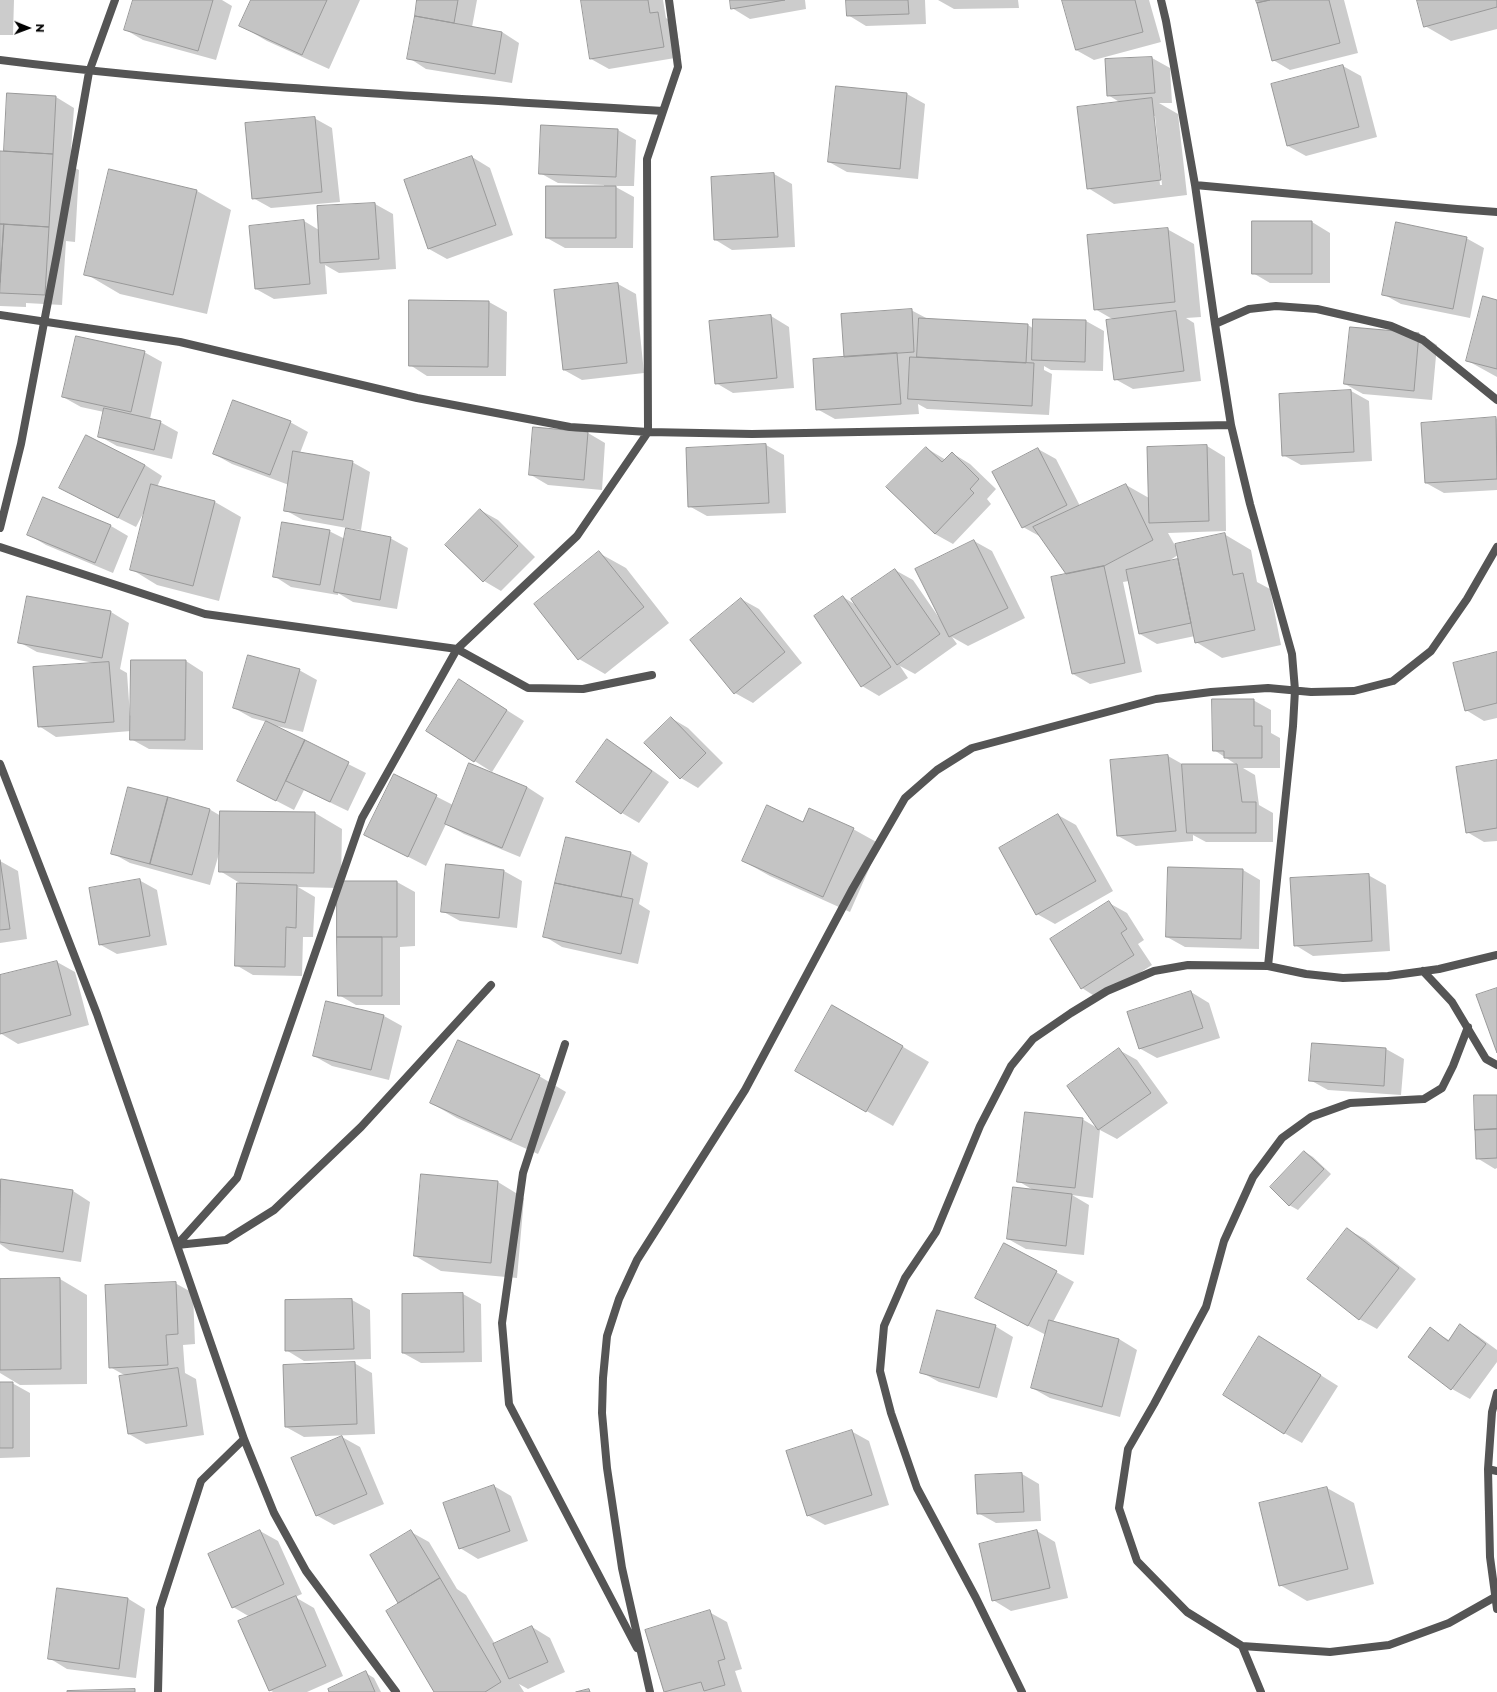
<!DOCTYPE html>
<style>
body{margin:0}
#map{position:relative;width:1497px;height:1692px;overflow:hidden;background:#fff;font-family:Montserrat,sans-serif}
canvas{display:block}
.north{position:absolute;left:8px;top:8px;width:40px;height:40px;-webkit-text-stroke:3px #fff;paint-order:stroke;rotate:91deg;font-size:11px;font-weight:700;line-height:16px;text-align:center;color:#000}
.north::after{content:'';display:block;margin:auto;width:14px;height:18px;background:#000;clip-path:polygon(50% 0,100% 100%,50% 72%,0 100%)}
</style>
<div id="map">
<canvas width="1497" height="1692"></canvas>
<div class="north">N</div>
</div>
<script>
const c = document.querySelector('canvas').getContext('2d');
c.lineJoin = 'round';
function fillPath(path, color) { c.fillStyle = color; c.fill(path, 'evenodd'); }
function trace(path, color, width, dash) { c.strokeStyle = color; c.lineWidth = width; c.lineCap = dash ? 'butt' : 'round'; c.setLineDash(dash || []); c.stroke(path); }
fillPath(new Path2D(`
 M0,0H14L13,35H0Z
 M134,0H222L232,6L216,60L143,40L126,30Z
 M252,0H360L329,69L267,41L241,26Z
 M418,0H477L472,27L502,32L519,43L512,83L426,69L409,58Z
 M589,0H663L666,18L676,24L681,57L609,69L591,59Z
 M731,0H805L806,9L750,19L732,8Z
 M847,0H925L926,24L866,26L848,15Z
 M938,0H1018L1019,8L954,9Z
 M1063,0H1149L1161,42L1094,60L1076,50Z
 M1257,0H1344L1358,53L1290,70L1273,60Z
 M1418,0H1497V29L1451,41L1425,26Z
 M1152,58L1170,68L1172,103H1159L1178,114L1187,195L1114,204L1088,188L1121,103L1108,95L1106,60ZM1153,116H1155L1162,185H1160Z
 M1343,66L1361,76L1377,137L1306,156L1288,146Z
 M8,94L56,97L74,108L70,165L79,170L75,242L66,241L62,305L26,303V307L0,306V152H8L5,150Z
 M907,94L925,104L918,179L847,172L829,162Z
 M314,118L332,128L340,202L271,208L253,198Z
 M542,126L618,130L636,140L634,186H614L634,197L633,248H565L547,238L604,187V185L558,183L540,173Z
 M472,157L490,168L513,235L447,259L429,249Z
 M774,174L792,184L795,247L732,250L714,239Z
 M197,191L231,210L207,314L120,294L86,274Z
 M375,204L393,214L396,269L339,273L325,265L327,294L274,299L256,289L304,221L319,230L318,207Z
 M1253,222H1312L1330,233V283H1270L1253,273Z
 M1167,229L1194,244L1201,317L1186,318L1194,323L1201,381L1133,389L1115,379L1114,320L1095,309Z
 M1466,238L1484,248L1470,318L1401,304L1383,294Z
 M618,284L636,294L644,373L582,380L564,370Z
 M1497,301V377L1468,361Z
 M489,302L507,312L506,376H427L410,365Z
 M911,310L928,319L1028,325L1034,329L1086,321L1104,331L1103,371L1051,370L1044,366V370L1052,374L1049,415L927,409L918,404L919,414L835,419L817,409L845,358Z
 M771,316L789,327L794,388L733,393L716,383Z
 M1419,334L1437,345L1432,400L1363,394L1345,384Z
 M144,352L162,362L150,419L160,422L178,432L172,459L117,446L99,436L104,412L81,407L63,397Z
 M1351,391L1369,401L1372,461L1301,465L1283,455Z
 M1496,418L1497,419V490L1444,493L1426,483Z
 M290,422L308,432L300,453L352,462L370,472L361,530L347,528V529L390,538L408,548L397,609L353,602L338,593V595L291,587L274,576L329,531L345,539L347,528L303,520L285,510L289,485L232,464L214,454Z
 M588,433L605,443L602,490L548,485L531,475Z
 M766,445L784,455L786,513L707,516L689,506L687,449Z
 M1207,446L1225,457L1226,531L1168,533L1177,549L1224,534L1251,550L1257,582L1270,589L1281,645L1222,658L1196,642L1195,636L1157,644L1140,634L1129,581L1123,582L1142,672L1090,684L1073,674L1069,574L1041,537L1023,527L1038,449L1056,459L1080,506L1126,485L1149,498L1148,448ZM1178,555L1180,561L1178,560L1167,562Z
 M926,448L946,460L952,453L970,464L996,489L987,499L991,504L953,544L935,534Z
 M145,465L162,476L157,487L215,502L241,517L219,601L157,585L131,569L145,510L136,527L78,498Z
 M44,498L111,526L128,536L113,573L46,545L29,535Z
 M480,510L498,520L535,557L501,591L484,581Z
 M974,541L992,551L1025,618L968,646L952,637L957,644L915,674L900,666L908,678L879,696L862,686L843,597L856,605L895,570L913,580L942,622Z
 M599,553L626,568L669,623L605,674L579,659Z
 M28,597L111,612L129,623L120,669L127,673L130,716L186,661L203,672V750L149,749L131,739V731L56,737L39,726L94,663L37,652L19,642Z
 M741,599L759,609L802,663L753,703L735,693Z
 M1497,653V718L1484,721L1466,710Z
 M299,670L317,680L303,732L268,724L366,773L348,811L304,790L294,810L238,781L267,722L252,718L234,708Z
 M459,680L524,721L492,772L427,731Z
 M1253,700L1271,710V733L1280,738V768H1243L1255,775L1259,805L1273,813V842H1206L1193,835V841L1136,846L1118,836L1111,761L1168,756L1184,765H1237L1214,750Z
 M671,718L688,728L723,763L698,788L681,778Z
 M607,741L625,751L669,782L639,823L622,813L578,782Z
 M1497,761V841L1484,842L1467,832Z
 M394,775L453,805L527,787L544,798L520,857L464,834L446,824L426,866L366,835Z
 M209,809L221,816V812L315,813L342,829L341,882H397L415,892V946L400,947V1005H356L339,995L338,888L298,887L315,897L313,937H303L302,976L253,975L236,965L243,885L220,871V850L210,885L130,863L112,853Z
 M1058,815L1076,825L1113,891L1055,924L1037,914Z
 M804,823L853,829L880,844L850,912L770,876L743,861Z
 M631,853L648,863L639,904L650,911L638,964L562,947L544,936Z
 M0,861L18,871L27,939L0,943Z
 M447,865L504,871L522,881L517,928L460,921L442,911Z
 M1243,870L1260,880L1259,949L1185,947L1167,937Z
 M1368,875L1386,885L1390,951L1313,956L1295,945Z
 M139,880L157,890L167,945L117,954L99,944Z
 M1109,903L1127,913L1144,940L1138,944L1152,965L1099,999L1082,988Z
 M57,962L75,972L89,1025L18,1044L0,1033V976Z
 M1191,992L1209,1003L1220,1038L1157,1058L1139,1048Z
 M327,1002L384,1016L402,1026L389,1080L332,1066L314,1056Z
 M833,1006L929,1062L893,1126L796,1071Z
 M1386,1049L1404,1059L1401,1095L1328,1090L1310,1080Z
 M1119,1050L1137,1060L1168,1103L1117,1139L1100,1130L1093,1198L1072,1195L1089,1205L1084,1255L1026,1249L1008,1239L1035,1191L1018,1181L1082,1119L1099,1129Z
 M539,1076L566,1092L538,1154L457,1118L431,1103Z
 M1497,1096V1168L1495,1169L1477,1158Z
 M1305,1152L1313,1157L1331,1174L1298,1210L1289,1205Z
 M422,1175L498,1182L524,1198L517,1278L441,1271L415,1256Z
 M2,1180L73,1191L90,1202L81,1262L10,1251L0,1244V1192Z
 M1347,1229L1365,1239L1416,1279L1377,1329L1359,1319Z
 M1056,1272L1074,1282L1053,1322L1119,1339L1137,1350L1120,1417L1050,1398L1032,1388L1046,1335L994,1308Z
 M60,1279L87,1295V1384L20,1385L0,1373V1280Z
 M175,1283L193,1293L195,1344L183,1345L185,1373L196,1379L204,1435L146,1444L129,1434L126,1376L110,1367Z
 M463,1294L481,1304L482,1362L421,1363L403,1353V1295Z
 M352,1300L370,1310L371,1359L304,1361L286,1350Z
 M995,1326L1013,1337L997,1398L939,1382L921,1372Z
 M1460,1326L1478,1336L1497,1350V1362L1470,1399L1452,1389L1409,1357L1430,1329L1449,1340Z
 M1260,1337L1338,1386L1302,1443L1284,1433Z
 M354,1363L372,1373L375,1434L304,1437L286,1427Z
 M0,1383H12L30,1393V1457L0,1458Z
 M851,1431L869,1441L889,1505L825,1525L807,1515Z
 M342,1437L360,1447L384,1504L334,1525L316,1515Z
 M1022,1474L1039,1484L1041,1521L996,1523L978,1513Z
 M494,1486L511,1496L528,1541L478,1559L460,1548Z
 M1327,1488L1354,1503L1374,1584L1307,1601L1280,1585L1260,1504Z
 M260,1531L278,1541L302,1594L295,1597L314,1608L343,1676L307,1692H273L270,1690L250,1617L233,1607Z
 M1037,1531L1055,1542L1068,1598L1011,1611L993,1600Z
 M411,1532L429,1542L457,1589L466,1595L495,1644L532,1627L550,1638L565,1672L528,1689L519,1684L524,1692H435L399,1602Z
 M127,1598L145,1609L136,1678L67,1669L49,1658Z
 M709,1612L727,1622L742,1669L735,1671L742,1692H665L646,1631Z
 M366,1673L374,1678L381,1692H330Z`), '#0003');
const building = new Path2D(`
 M133,0H213L198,51L124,30Z
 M251,0H327L302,55L239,26Z
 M417,0H458L454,23L415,16Z
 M581,0H648L650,13L658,12L664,47L590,59Z
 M730,0H785L731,9Z
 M846,0H908L909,14L847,16Z
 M1062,0H1135L1143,32L1076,50Z
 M1256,0H1270L1257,3Z
 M1270,0H1329L1340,43L1272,61L1257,3Z
 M1417,0H1497V7L1424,27Z
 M415,16L502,32L495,74L407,59Z
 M1152,57L1155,93L1107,96L1105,59Z
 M1343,65L1359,127L1287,146L1271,84Z
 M836,86L907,93L900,169L828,162Z
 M7,93L56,96L53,154L4,151Z
 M1152,98L1161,180L1087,189L1077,107Z
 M315,117L322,192L252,199L245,123Z
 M541,125L618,129L616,177L539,174Z
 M0,151L53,154L49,227L0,224Z
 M472,156L496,225L428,249L404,180Z
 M109,169L197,190L173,295L84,275Z
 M774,173L778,237L714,240L711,177Z
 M546,186H616V238H546Z
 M375,203L379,259L320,263L317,206Z
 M304,220L310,284L255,289L249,226Z
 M1252,221H1312V274H1252Z
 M1396,222L1467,237L1453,309L1382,295Z
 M0,224H4L0,282Z
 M4,224L49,227L45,295L0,293Z
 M1168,228L1175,302L1094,310L1087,235Z
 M618,283L627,363L563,370L554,290Z
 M1483,296L1497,300V369L1466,361Z
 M409,300L489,301L488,367L409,366Z
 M912,309L914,352L844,357L841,314Z
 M1176,311L1184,371L1114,380L1106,320Z
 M771,315L777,378L715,384L709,321Z
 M919,318L1028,324L1026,363L917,357Z
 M1033,319L1086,320L1085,362L1032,360Z
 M1350,327L1419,333L1414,391L1344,384Z
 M76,336L145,351L131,412L62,397Z
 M897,353L901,404L816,410L813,359Z
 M910,357L1034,363L1032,406L908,399Z
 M1351,390L1354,452L1282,456L1279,394Z
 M233,400L291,421L270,475L213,454Z
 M104,408L161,421L154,450L98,437Z
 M1496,417L1497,479L1425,483L1421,423Z
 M533,427L588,432L584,480L529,475Z
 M86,435L145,465L118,518L59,488Z
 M766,444L769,503L688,507L686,448Z
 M1207,445L1209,521L1149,523L1147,447Z
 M926,447L942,462L952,452L979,479L970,489L974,493L935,534L886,487Z
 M1038,448L1067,505L1022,528L992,472Z
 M293,451L353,461L343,520L284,511Z
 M151,484L215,501L193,586L130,570Z
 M1126,484L1153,540L1104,566L1066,574L1033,527Z
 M43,497L111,525L95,563L27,535Z
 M480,509L518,546L483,582L445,545Z
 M282,522L330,530L320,585L273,577Z
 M346,528L391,537L380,600L334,592Z
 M1225,533L1233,575L1243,573L1255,630L1195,643L1175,544Z
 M974,540L1008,608L949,637L915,569Z
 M599,551L644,607L578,660L534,604Z
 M1178,559L1191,623L1139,634L1126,570Z
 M1104,566L1125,663L1072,674L1051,577Z
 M895,569L940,634L897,665L851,599Z
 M27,596L111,611L102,658L18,643Z
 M843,596L891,667L861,687L814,616Z
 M741,598L785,652L734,694L690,640Z
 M1497,652V703L1465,711L1453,663Z
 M248,655L300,669L285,723L233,708Z
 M131,660H186L185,740H130Z
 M109,662L114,722L38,727L33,667Z
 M459,679L507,710L474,762L426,731Z
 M1212,699H1254V726H1262V758H1224V751H1213Z
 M671,717L706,753L680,779L644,743Z
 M266,721L305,740L276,801L237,781Z
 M607,739L652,771L621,814L576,782Z
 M305,740L349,762L330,802L286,781Z
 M1168,755L1176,831L1117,836L1110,760Z
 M1497,760V828L1466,833L1456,767Z
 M469,763L527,787L502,848L445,824Z
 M1182,764H1237L1242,802H1256V833H1187Z
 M394,774L437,795L408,857L364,835Z
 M128,787L168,797L150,864L111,854Z
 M168,797L210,809L192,875L150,864Z
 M767,805L803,822L809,808L854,828L823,897L742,861Z
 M220,811L315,812L314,873L219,872Z
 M1058,814L1096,881L1036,915L999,848Z
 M566,837L631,852L621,897L555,883Z
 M0,860L10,929L0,930Z
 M446,864L504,870L499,918L441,912Z
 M1168,867L1243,869L1241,939L1166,937Z
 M1369,874L1372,941L1294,946L1290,878Z
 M140,879L150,936L99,945L89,888Z
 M337,881H397V937H337Z
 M237,883L297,885L296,928L286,927L285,967L235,966Z
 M555,883L633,899L621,954L543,937Z
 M1109,901L1127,929L1121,933L1134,955L1081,989L1050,939Z
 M337,937H382V996H338Z
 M57,961L71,1015L0,1034V975Z
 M1497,988V1053L1476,995Z
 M1191,991L1203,1028L1139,1049L1127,1012Z
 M326,1001L384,1015L371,1070L313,1056Z
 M832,1005L903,1046L866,1112L795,1071Z
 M458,1040L540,1075L511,1140L430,1103Z
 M1312,1043L1386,1048L1384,1086L1309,1081Z
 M1119,1048L1151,1093L1098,1130L1067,1086Z
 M1474,1095H1497V1129L1475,1130Z
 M1025,1112L1083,1118L1075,1188L1017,1182Z
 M1497,1129V1158L1476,1159L1475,1130Z
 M1304,1151L1324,1169L1289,1206L1270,1187Z
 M421,1174L498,1181L491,1263L414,1256Z
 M1,1179L73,1190L63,1252L0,1242Z
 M1013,1187L1072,1194L1066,1246L1007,1239Z
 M1347,1228L1399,1268L1359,1320L1307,1279Z
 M1004,1243L1057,1271L1028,1326L975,1298Z
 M60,1278L61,1369L0,1370V1279Z
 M176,1282L178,1334L166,1335L168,1365L109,1368L105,1285Z
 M463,1293L464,1352L402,1353V1294Z
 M352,1299L354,1349L285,1351V1300Z
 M937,1310L996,1325L979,1388L920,1373Z
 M1049,1320L1119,1339L1102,1407L1031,1388Z
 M1460,1324L1486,1344L1451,1390L1408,1357L1430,1327L1448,1341Z
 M1259,1336L1321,1375L1284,1434L1223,1395Z
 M355,1362L357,1424L285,1427L283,1365Z
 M178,1368L187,1426L128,1434L119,1376Z
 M0,1382H13V1448H0Z
 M852,1430L872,1495L807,1516L786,1451Z
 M342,1436L367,1494L316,1516L291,1458Z
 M1022,1473L1024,1512L977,1514L975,1475Z
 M494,1485L510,1531L459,1549L443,1503Z
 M1327,1487L1348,1569L1279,1586L1259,1503Z
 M260,1530L284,1584L232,1608L208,1554Z
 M411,1530L440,1578L398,1603L370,1555Z
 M1037,1530L1050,1588L992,1601L979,1544Z
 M440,1578L501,1682L485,1692H434L386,1611Z
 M57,1588L128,1598L119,1669L48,1659Z
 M296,1596L326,1666L269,1691L238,1621Z
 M710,1610L725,1659L718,1661L725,1685L704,1691L701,1682L664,1692L645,1630Z
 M532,1626L548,1662L509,1679L493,1644Z
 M366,1671L375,1692H329L328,1689Z
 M135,1689V1692H67V1691Z
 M589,1689L590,1692H576Z`);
fillPath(building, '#c4c4c4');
trace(building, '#999', 1);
trace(new Path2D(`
 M0,60C220,88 442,97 663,111
 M1195,185L1457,209L1497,212
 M0,315L180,342L417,398L570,427L648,432L752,434L1231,425L1215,324L1195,185L1166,21L1161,0
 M1215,324L1249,309L1276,306L1317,309L1391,326L1423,340L1497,400
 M1231,425L1250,504L1292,654L1295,690L1293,726L1268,966
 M0,528L21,444L57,254L89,72L115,0
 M0,547L205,614L457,649L528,688L583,689L652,675
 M0,764L97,1014L244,1439L274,1513L306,1571L396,1692
 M1423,971L1452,1002L1486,1059L1497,1065
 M1468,1027L1453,1066L1442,1088L1424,1099L1350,1103L1311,1117L1282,1138L1253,1177L1224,1241L1206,1307L1154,1404L1128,1449L1119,1508L1137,1561L1187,1612L1242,1646L1330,1652L1389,1645L1449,1623L1495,1597
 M565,1044L523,1173L502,1323L509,1404L637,1648
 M177,1245L237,1178L362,818L457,649L577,536L648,432L647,159L678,67L669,0
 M177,1245L226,1240L274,1210L361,1127L491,985
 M1497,1393L1492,1412L1488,1469L1490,1557L1497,1609
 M1488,1469L1497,1471
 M1242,1646L1261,1692
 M158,1692L160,1608L201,1481L244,1439
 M650,1692L622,1568L607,1468L602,1413L603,1378L607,1336L619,1299L637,1260L745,1090L853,888L905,798L937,770L972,748L1156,699L1211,692L1268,688L1311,692L1354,691L1393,681L1431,651L1467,599L1497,547
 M1022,1692L976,1598L917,1488L891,1413L880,1371L884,1326L905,1278L936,1232L980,1126L1011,1066L1033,1039L1071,1013L1107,991L1154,971L1188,965L1268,966L1306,974L1343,978L1388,976L1439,969L1497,955`), '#555', 8);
</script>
